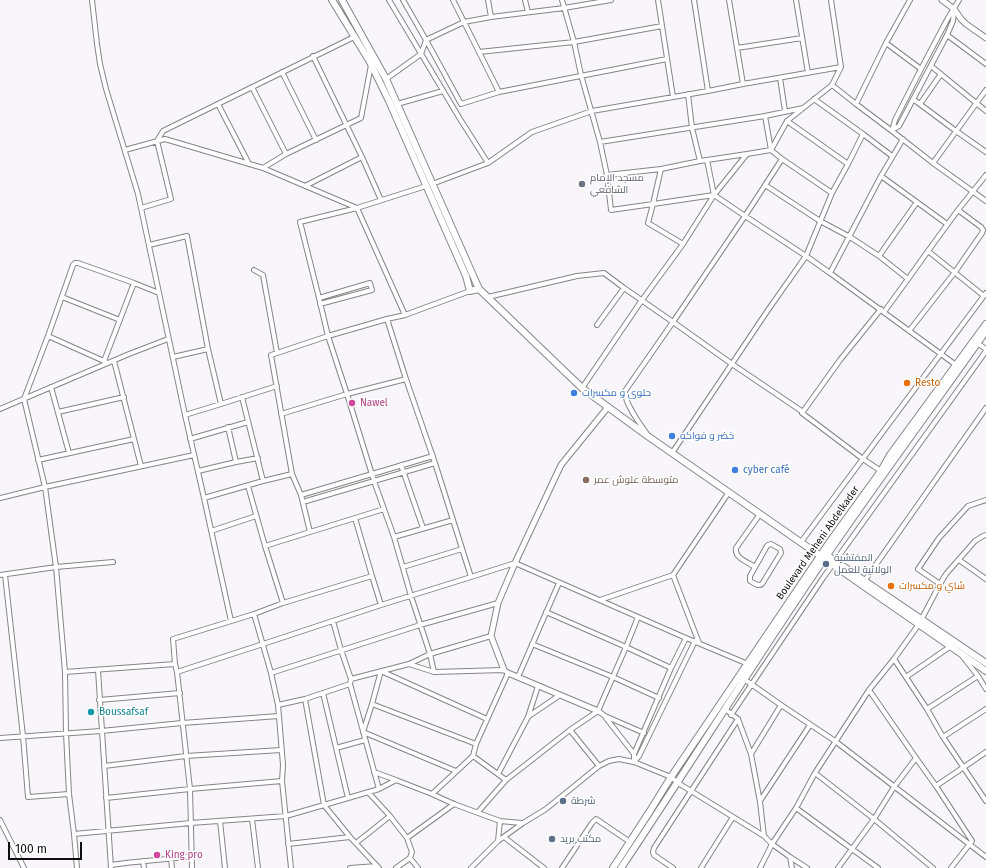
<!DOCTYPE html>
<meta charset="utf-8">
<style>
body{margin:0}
#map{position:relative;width:986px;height:868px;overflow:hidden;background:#f8f6fa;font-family:"Fira Sans",sans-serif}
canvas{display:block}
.scale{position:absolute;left:8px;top:842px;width:74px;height:18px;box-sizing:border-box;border:2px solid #100f10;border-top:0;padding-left:5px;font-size:12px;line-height:14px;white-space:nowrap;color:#100f10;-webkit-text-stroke:3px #fff;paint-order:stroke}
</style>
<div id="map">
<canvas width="986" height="868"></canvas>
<div class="scale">100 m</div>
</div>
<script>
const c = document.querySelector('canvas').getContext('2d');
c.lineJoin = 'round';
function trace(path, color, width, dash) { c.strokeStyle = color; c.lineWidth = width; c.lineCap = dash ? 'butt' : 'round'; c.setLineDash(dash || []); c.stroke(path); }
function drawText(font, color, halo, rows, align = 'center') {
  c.font = font + ' "Fira Sans",Cairo,sans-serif'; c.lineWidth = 3; c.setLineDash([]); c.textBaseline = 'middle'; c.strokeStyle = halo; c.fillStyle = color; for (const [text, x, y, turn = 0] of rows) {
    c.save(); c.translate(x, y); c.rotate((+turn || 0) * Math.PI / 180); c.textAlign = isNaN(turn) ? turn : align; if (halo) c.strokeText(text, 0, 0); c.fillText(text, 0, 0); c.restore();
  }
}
const minor = new Path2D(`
 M92,0L97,44L100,64L106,89L138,194L185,415L204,498L231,621
 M389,0L460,119L488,163
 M403,0L426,40L461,104L499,92L667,59
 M453,0L499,92
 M488,0L491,17
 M525,0L528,12
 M562,0L574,42L581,75L600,142L607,175L611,210L653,204L648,223L683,244L714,195L707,160L747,154
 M658,0L673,97
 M694,0L708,91
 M729,0L743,84
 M796,0L808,73
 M831,0L841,67L832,85L856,104
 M910,0L886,43L856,104L892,131L933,163
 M947,35L986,64
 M886,43L921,69
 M737,48L802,38
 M479,52L574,42L662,26
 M313,56L362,157L381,200
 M931,66L986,111
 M282,72L316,140
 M780,78L785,111
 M386,79L421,54L426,40L464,22L491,17L564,8L611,0
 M252,87L286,154
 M986,90L933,163L986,201
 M688,94L692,128L700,161
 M814,99L863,134
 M913,99L956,131L986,152
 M218,104L249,164
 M397,104L443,91
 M920,104L941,74
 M803,108L765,116L771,150L787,121L832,85
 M787,121L848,164L832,193L806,256L745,216L673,322L732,364L803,412
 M892,130L899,126L947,35L953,21L954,10
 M892,131L895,120L921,69L948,18L959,0
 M903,139L881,176L830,273L956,365
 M600,142L765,116
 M125,150L165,139L263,168L357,208L405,315
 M771,150L782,159L745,216L714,195L747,154Z
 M782,159L832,193
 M707,160L700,161L661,169L653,204L714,195
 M848,164L863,134L892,156
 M263,168L286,154L361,118L371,65
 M607,175L661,169
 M881,176L947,224
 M432,184L488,163L532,132L592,111L708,91L743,84L841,67
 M765,185L820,221L850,237L879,256L908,279L928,251L984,296
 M305,186L362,157
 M141,208L171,199L157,141L163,131L354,37
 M149,245L187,236L208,349L221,404L277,386
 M928,251L958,210
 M879,256L917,202
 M254,270L263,275L277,353
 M62,297L120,320
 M488,297L577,276L604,273L624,288
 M319,298L300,222L357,208L426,186
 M884,312L908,279
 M387,319L406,379L347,394L328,336L387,319L405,315L470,291
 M597,325L624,288L673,322L625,391C624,403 640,424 647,434
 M909,331L955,272L982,233L983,230L981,227L958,210L986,175
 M48,336L106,362
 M977,343L986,349
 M173,357L208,349
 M104,361L134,283
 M114,361L141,466
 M406,379L435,463L471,577L515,563L686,638L748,664
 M51,387L69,453
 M582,388L642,300L683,244
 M242,397L263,481
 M0,409L129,354L168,339
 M58,412L124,397
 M281,414L347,394L374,481L394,537L411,596L430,654L434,672L504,670L508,673L476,744L473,756L432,794
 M185,415L221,404
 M190,439L248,422
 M672,453L768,310L806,256L830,273
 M38,460L134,439
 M236,462L258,458
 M401,465L423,528
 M198,471L236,462L228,427
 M881,471L863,459L802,413L840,360L881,309
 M248,486L265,546L283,603
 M301,495L433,456
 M0,498L45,487L194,455
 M204,498L263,481L292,474
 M303,502L435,463
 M355,518L372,576L283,603L254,614L173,639L175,664L65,672L66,733L69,794L74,834L191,823L286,816L324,805L350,837L379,868
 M211,531L256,516
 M310,532L301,495L292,474L271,355L328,336L319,298L370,283L372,290L320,304
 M394,537L453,520
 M801,542L986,293
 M771,544L780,549L781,553L762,584C758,587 754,583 750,581V576L767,546L768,545Z
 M265,546L384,509
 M959,560L986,579
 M403,567L462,549
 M755,567C748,562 734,558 736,548L760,514
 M0,575L56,567L113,562
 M5,575L23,736L28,797L69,794
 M673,575L729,492
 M372,576L381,605
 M863,583L986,408
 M940,584L918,569L939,538L968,506L986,500
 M600,600L673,575L699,643
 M546,612L626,647L671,668
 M254,614L271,673L278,705L283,765L282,781L291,868
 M532,644L613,677L659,698
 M963,657L978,676L986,689
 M894,659L927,709L943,737L986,801
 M175,664L177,672L190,789L192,868
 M409,664L434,672
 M98,670L111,868
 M65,672L56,567L45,487L24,399L48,336L73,265L75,263H78L134,283L159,293
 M177,672L263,644L381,605L471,577
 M271,673L420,625L498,603
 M518,677L559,583
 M906,677L951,646
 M351,679L409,664L430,654L491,636
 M744,679L781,705L835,741L986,857
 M869,690L916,758L936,786
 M323,693L348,798
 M305,699L324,805L379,789L350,684L351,679L341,650L333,621
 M99,700L180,693
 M372,704L476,744
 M278,705L305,699L350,684
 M725,709L738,719L751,754L760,802L764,836
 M927,709L978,676
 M598,711L605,716L644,733
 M731,715L823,578L986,351
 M529,716L560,695
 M606,718L634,754
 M570,730L599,766
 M943,737L986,709
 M0,738L101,731L182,723L279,716
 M336,748L365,740
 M751,754L781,705
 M473,756L506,780L478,812
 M634,761V754L671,668L686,638
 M634,762L639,756L695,641
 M104,766L186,756L281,750
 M456,771L363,732L372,704L381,671L487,719
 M374,772L396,780L379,789
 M815,773L874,819L933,868
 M498,774L528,717L538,686
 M396,780L432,794L454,804L500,821
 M506,780L570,730L598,711L626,647L638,617
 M368,792L390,816L407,838L412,852L410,858L418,868
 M106,798L190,789L282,781
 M760,801L810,725
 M796,808L878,868
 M252,819L258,868
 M0,820L24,868
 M220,821L225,868
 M74,834L77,868
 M504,837L544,868
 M407,838L454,804
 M498,841L500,821L522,823
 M356,843L390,816
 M288,844L350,837
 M790,857L807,868
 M171,859L172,868
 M143,861L144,868
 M111,865C138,861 165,860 191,856
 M350,868L377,866
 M396,868L410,858
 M471,868L498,841L523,823L546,809L599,766L609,761L619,759L634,762L671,777L678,783L764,836L772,844L790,857L792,868
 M562,868L592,823L596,819L630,842
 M673,868L654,855L653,852L654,848L738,719
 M701,868L733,817
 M760,868L772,844L796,808L815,773L869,690L894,659L919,624L940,584L946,574L975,541L983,536L986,535
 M838,868L874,819L894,787L916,758
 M951,868L972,841L936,786L986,752`);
const tertiary = new Path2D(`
 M942,0L954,9L961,19L966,24L986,38
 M504,670L491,636L498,603L515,563L561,465L608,407
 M508,673L598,711`);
const primary = new Path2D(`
 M332,0L370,62L389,101L466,276L470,291L479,289
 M342,0L386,79L479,289L582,388L649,437L986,671
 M825,554L986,663
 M613,868L650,811L671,777L831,540L881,471L890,455L986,324
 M621,868C688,768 752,665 820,565C874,486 931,409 986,331`);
trace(minor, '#868488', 6);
trace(tertiary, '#868488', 7);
trace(primary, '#868488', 8);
trace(minor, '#fff', 4);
trace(tertiary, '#fff', 5);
trace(primary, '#fff', 6);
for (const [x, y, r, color] of [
 [582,184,4,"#6b7280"],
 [907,383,4,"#e8710a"],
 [574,393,4,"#3f7fe0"],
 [352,403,4,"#d1479c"],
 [672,436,4,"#3f7fe0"],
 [735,470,4,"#3f7fe0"],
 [586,480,4,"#8d6e63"],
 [826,564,4,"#5c6f8a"],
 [891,586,4,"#e8710a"],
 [91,712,4,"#0f9aa8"],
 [563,801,4,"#5c6f8a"],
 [552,839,4,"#5c6f8a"],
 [157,855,4,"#d1479c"]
]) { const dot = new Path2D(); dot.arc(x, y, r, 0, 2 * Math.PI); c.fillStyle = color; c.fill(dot); trace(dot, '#fff', 1.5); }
drawText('10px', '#5b616d', '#fff', [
 ["مسجد الإمام",590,178],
 ["الشافعي",590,190]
], 'left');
drawText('10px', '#c56008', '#fff', [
 ["Resto",915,383],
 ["شاي و مكسرات",899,586]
], 'left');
drawText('10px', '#366cbe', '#fff', [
 ["حلوى و مكسرات",582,393],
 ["خضر و فواكه",680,436],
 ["cyber café",743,470]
], 'left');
drawText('10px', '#b23c85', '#fff', [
 ["Nawel",360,403],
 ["King pro",165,855]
], 'left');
drawText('10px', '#785e54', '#fff', [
 ["متوسطة علوش عمر",594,480]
], 'left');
drawText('10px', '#100f10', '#fff', [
 ["Boulevard Meheni Abdelkader",818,543,-55]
]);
drawText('10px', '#4e5e75', '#fff', [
 ["المفتشية",834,558],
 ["الولائية للعمل",834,570],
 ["شرطة",571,801],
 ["مكتب بريد",560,839]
], 'left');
drawText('10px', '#0d838f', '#fff', [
 ["Boussafsaf",99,712]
], 'left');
</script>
